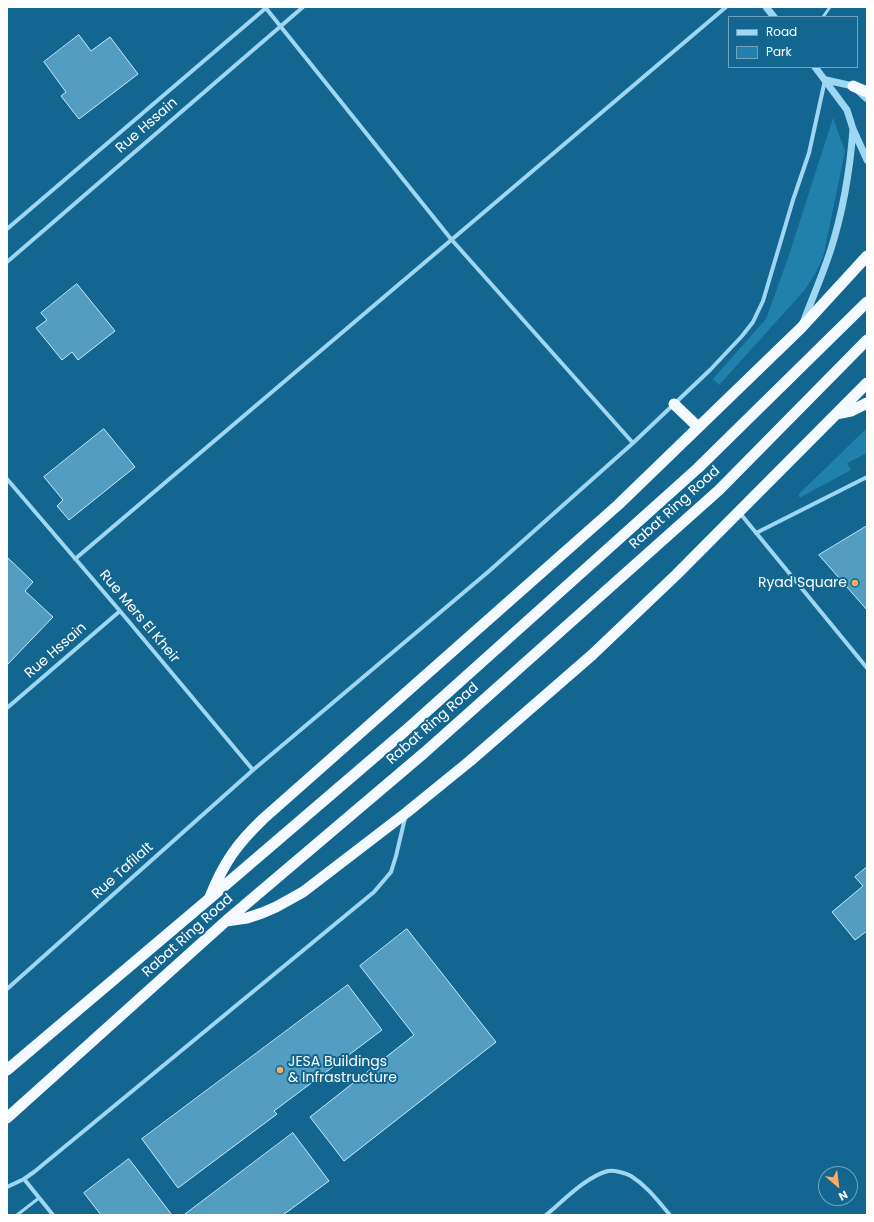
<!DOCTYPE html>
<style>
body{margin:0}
#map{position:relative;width:874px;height:1222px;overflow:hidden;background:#13668f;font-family:Poppins,sans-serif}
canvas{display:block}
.frame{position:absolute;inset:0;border:8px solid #fff;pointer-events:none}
.legend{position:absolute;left:728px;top:16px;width:130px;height:52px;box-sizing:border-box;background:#13668f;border:1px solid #71a3bc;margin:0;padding:5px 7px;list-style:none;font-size:12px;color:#fff}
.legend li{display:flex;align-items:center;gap:8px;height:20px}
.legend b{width:20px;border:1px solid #71a3bc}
.north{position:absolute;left:818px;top:1166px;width:40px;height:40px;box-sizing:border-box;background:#13668f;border:1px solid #71a3bc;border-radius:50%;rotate:152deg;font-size:11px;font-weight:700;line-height:16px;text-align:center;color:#fff}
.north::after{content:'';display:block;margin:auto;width:14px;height:18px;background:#ffab5e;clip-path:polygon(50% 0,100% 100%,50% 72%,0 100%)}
</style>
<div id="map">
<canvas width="874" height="1222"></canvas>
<div class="frame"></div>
<ul class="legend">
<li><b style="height:5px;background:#9ed7f1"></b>Road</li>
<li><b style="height:11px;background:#2280ac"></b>Park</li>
</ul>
<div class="north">N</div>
</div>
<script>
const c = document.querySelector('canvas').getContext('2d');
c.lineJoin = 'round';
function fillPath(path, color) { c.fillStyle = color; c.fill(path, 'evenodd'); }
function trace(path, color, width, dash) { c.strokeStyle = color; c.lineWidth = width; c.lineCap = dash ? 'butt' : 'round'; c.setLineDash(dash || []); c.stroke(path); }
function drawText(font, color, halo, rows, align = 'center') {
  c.font = font + ' Poppins,sans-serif'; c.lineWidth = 4; c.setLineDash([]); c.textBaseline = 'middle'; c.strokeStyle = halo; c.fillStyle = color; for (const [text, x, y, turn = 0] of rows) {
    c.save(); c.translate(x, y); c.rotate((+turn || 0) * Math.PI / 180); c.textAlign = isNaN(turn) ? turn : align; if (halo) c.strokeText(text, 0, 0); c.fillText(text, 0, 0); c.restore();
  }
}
fillPath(new Path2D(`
 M833,118L845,151L824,253C819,268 812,280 803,292L719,385L713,379L766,319L788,258Z
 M867,428V453L847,463L851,470L801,497H799V494Z`), '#2280ac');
const building = new Path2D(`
 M79,35L91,51L110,37L138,74L79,119L61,96L66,92L44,62Z
 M77,284L115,331L78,360L72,352L62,360L36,328L47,320L41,313Z
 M104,429L135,467L69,520L57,506L63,500L44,477Z
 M867,526V610L819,555Z
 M7,557L33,582L25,591L53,617L7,665Z
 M867,867V931L855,940L832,912L863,886L855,877Z
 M407,929L496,1042L344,1161L310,1117L414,1035L360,966Z
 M348,985L382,1030L274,1111L277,1114L178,1188L142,1139Z
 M293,1133L329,1181L283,1215H184Z
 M129,1159L172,1215H101L84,1193Z`);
fillPath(building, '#529dc0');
trace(building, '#c5ebfc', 1);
trace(new Path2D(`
 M823,17L830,7
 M17,1215L39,1198`), '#9ed7f1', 3);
trace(new Path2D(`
 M265,7L451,239L633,443
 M7,229L267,7
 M7,262L303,7
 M7,479L120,611L253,770
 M739,512L867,668
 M756,533L867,477
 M75,559L726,7
 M7,708L120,611
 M7,989L253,770L488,572L633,443L710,370L742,336L753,322L763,301L793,200L809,153L825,80
 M24,1179L53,1215
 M7,1187L24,1179L34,1172L374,892L391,872L396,856L405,818
 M546,1215C563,1201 587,1176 608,1171C614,1170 626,1173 631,1176C647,1186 658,1201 670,1215`), '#9ed7f1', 4);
trace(new Path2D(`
 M766,7L774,17
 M815,67L847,110L853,129L867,160
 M826,80L853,86L867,99
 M803,323C812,299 822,276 830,252C843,212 850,170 853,129`), '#9ed7f1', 7);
trace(new Path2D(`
 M853,86L867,92
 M674,404L698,427
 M836,414L851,411L867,403
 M210,897C224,862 237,844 263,819L618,505L801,328L867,256
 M226,921L247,918L262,913L276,907L303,892L406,813L470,761L592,655L676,575L867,383
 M7,1070L209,899L405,731L698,468L867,302
 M7,1118L226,921L424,753L719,490L867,340`), '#f4faff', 11);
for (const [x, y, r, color] of [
 [855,583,4,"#ffab5e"],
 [280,1070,4,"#ffab5e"]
]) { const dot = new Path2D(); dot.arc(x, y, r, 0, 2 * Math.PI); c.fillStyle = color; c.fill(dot); trace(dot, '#13668f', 1.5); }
drawText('14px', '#fff', '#13668f', [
 ["Rue Hssain",147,126,-41],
 ["Rabat Ring Road",675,508,-42],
 ["Rue Mers El Kheir",139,617,50],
 ["Rue Hssain",56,651,-41],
 ["Rabat Ring Road",433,724,-41],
 ["Rue Tafilalt",123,871,-42],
 ["Rabat Ring Road",188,936,-42]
]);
drawText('14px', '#fff', '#13668f', [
 ["Ryad Square",847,583],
 ["JESA Buildings",288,1062,"left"],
 ["& Infrastructure",288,1078,"left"]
], 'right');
</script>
